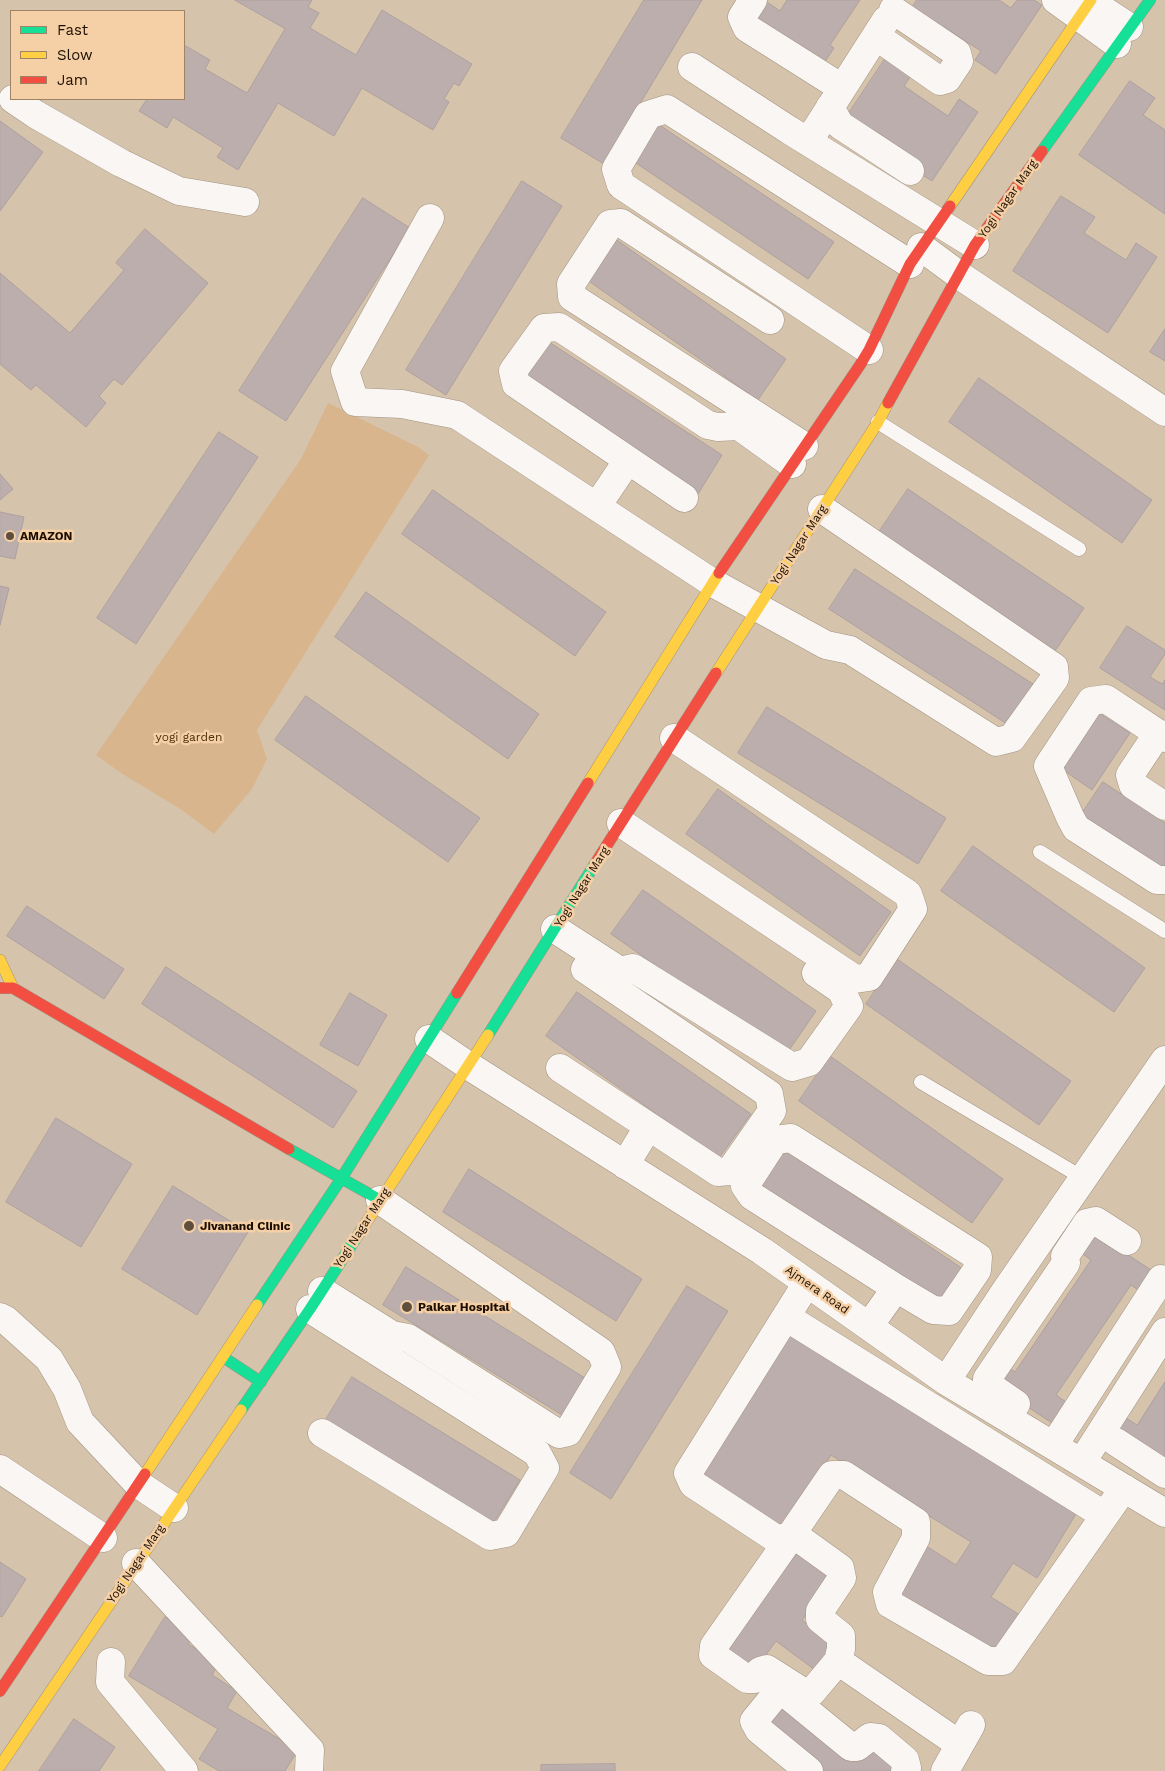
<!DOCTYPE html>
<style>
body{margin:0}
#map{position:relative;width:1165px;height:1771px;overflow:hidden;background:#d6c3ac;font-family:"Work Sans",sans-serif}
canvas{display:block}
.legend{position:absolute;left:10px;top:10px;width:175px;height:90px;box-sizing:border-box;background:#f5d0a6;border:1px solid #9e8364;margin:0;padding:6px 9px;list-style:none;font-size:15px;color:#1c0f02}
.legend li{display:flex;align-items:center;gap:10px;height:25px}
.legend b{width:25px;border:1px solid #9e8364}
</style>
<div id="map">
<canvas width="1165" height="1771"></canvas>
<ul class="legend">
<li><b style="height:6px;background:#16e098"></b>Fast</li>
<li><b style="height:6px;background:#ffcf43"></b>Slow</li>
<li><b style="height:6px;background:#f24e42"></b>Jam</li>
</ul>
</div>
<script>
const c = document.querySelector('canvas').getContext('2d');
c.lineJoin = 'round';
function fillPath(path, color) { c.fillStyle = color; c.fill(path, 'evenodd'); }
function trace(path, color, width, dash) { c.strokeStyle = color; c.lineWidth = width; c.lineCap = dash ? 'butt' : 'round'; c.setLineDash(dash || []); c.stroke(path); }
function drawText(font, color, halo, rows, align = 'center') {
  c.font = font + ' "Work Sans",sans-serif'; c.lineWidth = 5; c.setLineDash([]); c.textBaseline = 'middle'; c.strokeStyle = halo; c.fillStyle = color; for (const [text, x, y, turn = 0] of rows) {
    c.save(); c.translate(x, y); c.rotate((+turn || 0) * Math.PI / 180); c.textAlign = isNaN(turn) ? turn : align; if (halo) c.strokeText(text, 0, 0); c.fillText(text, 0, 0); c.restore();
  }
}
fillPath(new Path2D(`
 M328,403L418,447L429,455L257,730L267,759L252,789L214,834L182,810L121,773L96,755L301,459Z`), '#d8b58d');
const building = new Path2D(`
 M235,0H312L308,7L319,13L310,28L356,55L382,10L472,64L459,86L454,83L444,99L449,102L433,130L362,88L334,136L278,103L238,170L217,157L223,148L173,117L167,128L139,111L147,99H184V45L210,60L205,69L247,93L285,29Z
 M644,0H702L604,164L561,138Z
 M764,0L780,11L787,0H860L830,45L834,48L822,66L751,18Z
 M917,0H999L1011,8L1017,0H1034L1042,5L996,74L975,60L981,51L936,22L930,31L907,15Z
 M889,53L915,70L904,86L948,116L959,99L978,112L932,181L911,168L917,159L873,129L867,137L843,122Z
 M1130,81L1155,98L1143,115L1165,130V214L1079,155Z
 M0,121L43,152L0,211Z
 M658,124L834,242L808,279L633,161Z
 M522,181L562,206L446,395L406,370Z
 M1061,196L1095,217L1084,233L1126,260L1136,243L1157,257L1108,333L1013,271Z
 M363,198L410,228L286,421L239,391Z
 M145,229L208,283L122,385L114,379L99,396L106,403L86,427L36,385L31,390L0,364V273L70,333L124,270L116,263Z
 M611,236L786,359L758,400L583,277Z
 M1165,329V361L1150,352Z
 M546,340L722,455L698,494L522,380Z
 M979,378L1152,500L1122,543L949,422Z
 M219,432L258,457L136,644L97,618Z
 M0,474L13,489L0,500Z
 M908,489L1084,608L1055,651L879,532Z
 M433,490L606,612L575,656L402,534Z
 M0,512L24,517L15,559L0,556Z
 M855,569L1033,684L1007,724L829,609Z
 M0,586L9,588L0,625Z
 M366,592L539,714L508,759L335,637Z
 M1127,626L1165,650V654L1150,677L1162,684L1165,680V710L1100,668Z
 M306,696L480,818L448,862L275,740Z
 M767,707L946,818L918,864L738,753Z
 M1096,711L1130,733L1092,790L1059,767Z
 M1103,782L1165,823V871L1077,821Z
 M718,789L891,912L860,956L686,834Z
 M973,846L1145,968L1114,1012L941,891Z
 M643,890L816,1011L785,1056L611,934Z
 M27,906L124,969L104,999L7,936Z
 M897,959L1071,1081L1039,1125L866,1004Z
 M166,967L357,1091L333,1128L142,1004Z
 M577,992L751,1114L719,1158L546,1036Z
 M350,993L387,1015L358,1066L320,1045Z
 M830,1056L1003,1179L972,1223L799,1101Z
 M56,1118L132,1164L81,1247L6,1202Z
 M781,1146L963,1269L940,1303L757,1184Z
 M469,1169L642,1279L616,1321L443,1212Z
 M173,1186L248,1232L197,1315L122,1269Z
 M1089,1229L1154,1272L1141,1292L1131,1285L1056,1395L1069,1404L1055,1425L990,1382L1002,1364L1015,1372L1091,1260L1076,1249Z
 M406,1267L585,1378L562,1415L383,1305Z
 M687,1286L728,1311L611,1499L570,1473Z
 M790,1336L1076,1514L1037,1578L1013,1563L991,1597L1023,1617L998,1656L896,1592L926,1546L956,1565L971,1542L831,1455L783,1532L700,1480Z
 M352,1377L520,1480L493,1524L325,1421Z
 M1165,1382V1471L1107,1433L1120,1414L1137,1425Z
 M796,1543L836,1572L802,1620L838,1647L819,1673L776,1641L752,1674L717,1649Z
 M0,1562L26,1579L2,1617L0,1616Z
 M165,1617L194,1635L188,1644L219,1663L212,1675L237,1691L227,1708L298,1750L285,1771H219L199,1759L218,1729L129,1676Z
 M780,1696L859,1761L875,1742L898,1771H821L760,1721Z
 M74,1719L115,1747L99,1771H39Z
 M615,1764V1771H541V1765Z`);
fillPath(building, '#bcaead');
trace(building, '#ada09d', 1);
const lane = new Path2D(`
 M878,422L1079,549
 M1040,852L1165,931
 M921,1082L1083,1178`);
const street = new Path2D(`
 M753,0L742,17L747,28L842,88
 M1056,0L1117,44
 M1088,0L1129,27
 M876,36L940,81L947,79L959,61L957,53L893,10
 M692,67L789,130L975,245
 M13,99L35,114L121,163L179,191L245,202
 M830,107L840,125L910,171
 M808,142L886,20
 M430,218L345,371L355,402L402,404L457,415L713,583L826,645L850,650L996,742L1012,738L1055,678L1054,667L822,509
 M921,247L959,275L1165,412
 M770,320L621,223L610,224L571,284L572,297L804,446
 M869,350L621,185L616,169L648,115L667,109L910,264
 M684,498L516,384L513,371L544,328L559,327L708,425L718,427L739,426L792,464
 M597,506L628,460
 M1158,733L1130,775L1133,785L1165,806
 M1165,738L1106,699L1091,701L1048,766L1070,817L1076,828L1157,880H1165
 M621,823L855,979L869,977L913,909L908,894L674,738
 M555,929L620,971L633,968L792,1067L809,1062L849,1006L841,990L816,973
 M429,1039L469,1066L762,1251L946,1381L1165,1513
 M560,1068L718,1172L730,1171L772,1111L769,1094L585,969
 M625,1165L648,1127
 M807,1283L688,1473L693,1484L778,1540L791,1535L832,1475H844L916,1522V1538L887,1592L890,1604L988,1661H1003L1124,1488
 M322,1291L392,1335L408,1338L559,1434L568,1432L607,1367L601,1352L380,1200
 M310,1309L537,1453L545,1468L506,1533L490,1536L322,1433
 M0,1317L6,1320L49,1359L67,1389L80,1422L138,1484L174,1508
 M786,1317L1104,1515
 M869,1326L896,1288L933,1310L949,1311L977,1270L978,1257L791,1138L775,1140L745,1186L752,1196L896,1288
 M946,1381L1006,1290L1165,1060
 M1016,1404L987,1384V1379L1066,1263L1065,1256L1087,1223L1096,1221L1127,1241
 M1116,1442L1165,1474
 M1054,1445L1161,1279
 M1082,1462L1165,1332
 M0,1469L103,1538
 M136,1563L310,1750L309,1771
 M838,1661L812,1692H803L767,1669L760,1671L754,1679H747L713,1655L714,1646L787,1542L797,1537L840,1568L842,1578L820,1611V1619L841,1636V1649L838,1661L959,1744
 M111,1662L110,1682L184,1771
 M809,1771L759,1730L754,1721L776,1694L785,1693L851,1747H857L870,1737L879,1738L905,1760L907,1768L905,1771
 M945,1771L971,1725`);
const fast = new Path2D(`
 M1042,151L1150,0
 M488,1035L595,864
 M289,1149L380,1200
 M257,1305L341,1179L457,993
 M223,1357L261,1382
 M241,1410L310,1309L362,1229`);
const slow = new Path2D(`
 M950,206L1091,0
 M716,673L878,422L888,403
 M588,783L719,573
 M0,960L13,988
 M362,1229L488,1035
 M145,1474L257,1305
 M0,1766L241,1410`);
const jam = new Path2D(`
 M888,403L975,245L1042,151
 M719,573L860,365L869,350L910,264L950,206
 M595,864L716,673
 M0,988H13L289,1149
 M457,993L588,783
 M0,1691L145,1474`);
trace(lane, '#a29381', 15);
trace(street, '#a29381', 29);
trace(fast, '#a29381', 12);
trace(slow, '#a29381', 12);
trace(jam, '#a29381', 12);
trace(lane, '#f9f6f3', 14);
trace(street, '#f9f6f3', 28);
trace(fast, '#16e098', 11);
trace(slow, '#ffcf43', 11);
trace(jam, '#f24e42', 11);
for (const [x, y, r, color] of [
 [10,536,5,"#5d4e3d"],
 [189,1226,6,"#5d4e3d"],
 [407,1307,6,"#5d4e3d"]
]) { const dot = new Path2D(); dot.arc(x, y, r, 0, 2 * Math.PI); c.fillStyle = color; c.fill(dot); trace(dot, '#f5d0a6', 2); }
drawText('12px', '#1c0f02', '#f5d0a6', [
 ["Yogi Nagar Marg",1008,199,-55],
 ["Yogi Nagar Marg",799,545,-57],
 ["Yogi Nagar Marg",582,887,-58],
 ["Yogi Nagar Marg",362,1228,-57],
 ["Ajmera Road",817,1290,35],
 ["Yogi Nagar Marg",136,1564,-56]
]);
drawText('bold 12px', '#1c0f02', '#f5d0a6', [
 ["AMAZON",20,536],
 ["Jivanand Clinic",200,1226],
 ["Palkar Hospital",418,1307]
], 'left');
drawText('12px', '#4b300a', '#f5d0a6', [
 ["yogi garden",189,737]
]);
</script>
